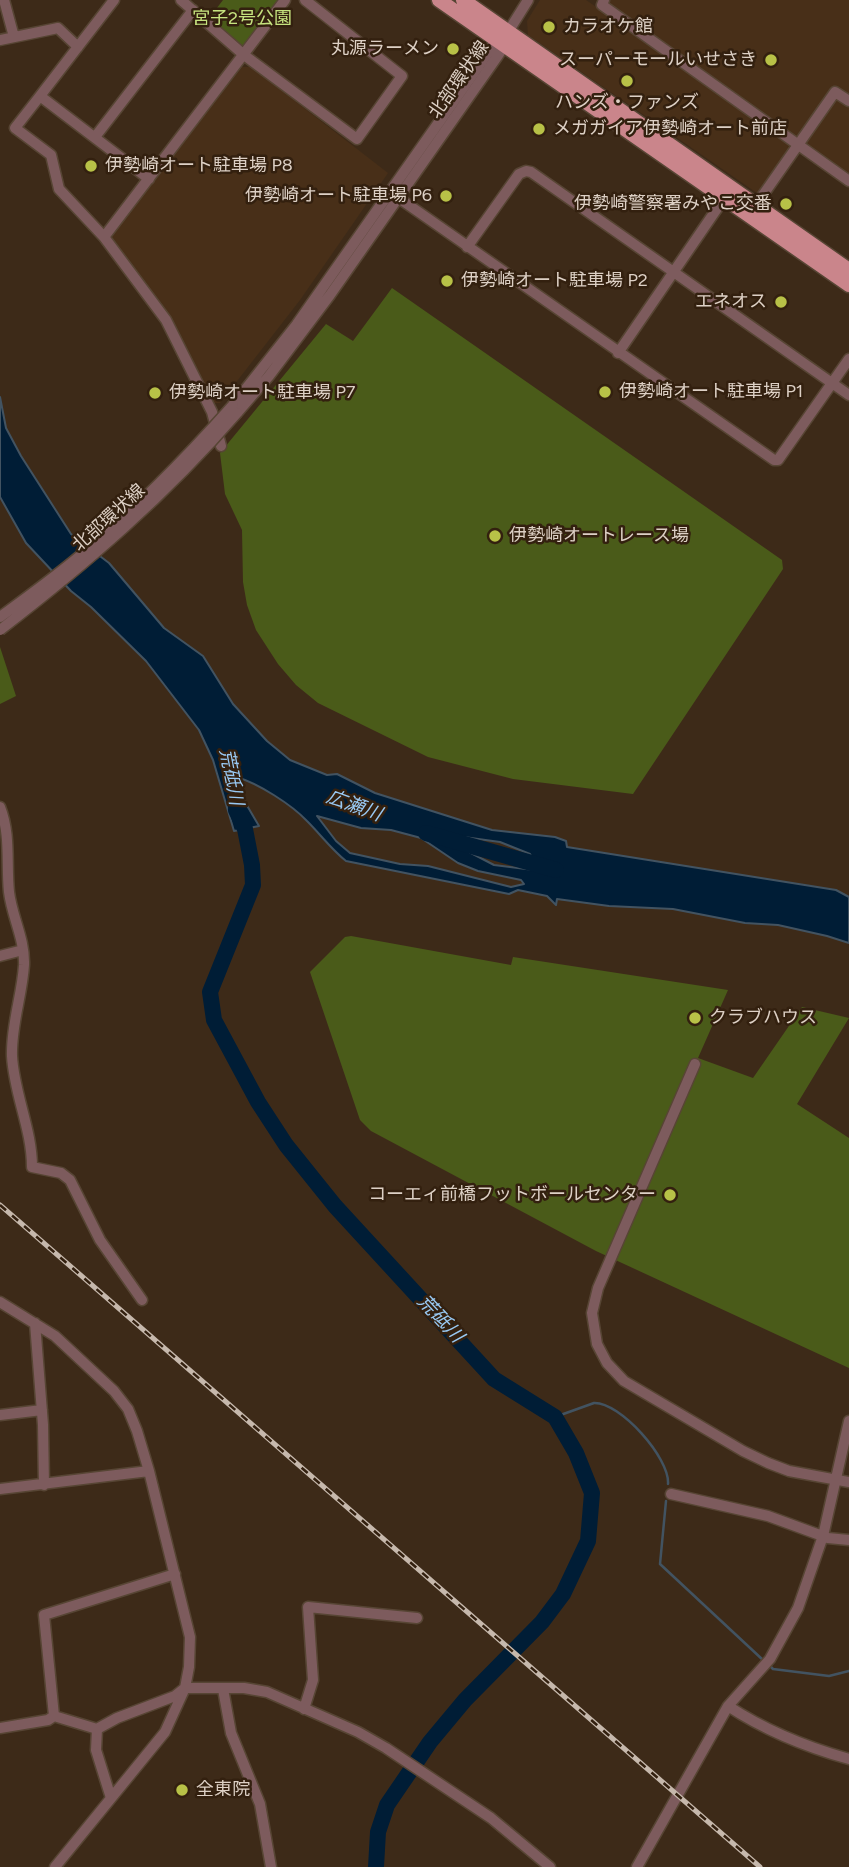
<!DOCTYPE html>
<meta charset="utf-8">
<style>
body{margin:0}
canvas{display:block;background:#3d2a18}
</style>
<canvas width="849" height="1867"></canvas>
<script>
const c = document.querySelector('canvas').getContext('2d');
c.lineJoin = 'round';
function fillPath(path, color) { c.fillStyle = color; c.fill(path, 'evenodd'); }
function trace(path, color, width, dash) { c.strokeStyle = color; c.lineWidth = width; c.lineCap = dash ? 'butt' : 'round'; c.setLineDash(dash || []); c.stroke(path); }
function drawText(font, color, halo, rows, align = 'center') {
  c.font = font + ' Figtree,"Noto Sans JP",sans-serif'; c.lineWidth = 5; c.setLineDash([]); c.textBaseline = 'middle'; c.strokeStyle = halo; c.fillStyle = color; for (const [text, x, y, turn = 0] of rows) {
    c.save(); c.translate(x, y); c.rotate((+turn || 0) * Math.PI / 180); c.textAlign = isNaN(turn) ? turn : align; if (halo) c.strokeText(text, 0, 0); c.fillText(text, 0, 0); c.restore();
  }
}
fillPath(new Path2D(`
 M540,0H586L791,142L792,145L757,193L528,35L527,21Z
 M610,0H849V97L833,87L796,137L610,7Z
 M242,67H251L388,173L300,300L220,403H213L110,238L146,187H149Z
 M839,98L849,104V177L805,146L804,141L834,99Z`), '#482f18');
fillPath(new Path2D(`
 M223,0H281L246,45L240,46L210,17Z
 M392,288L782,560L783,569L633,794L513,779L428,757L318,703L296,685L278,664L256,630L247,605L243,582L242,530L225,494L220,453L326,324L353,341Z
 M0,647L16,696L0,704Z
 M351,936L511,965L513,957L728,990L698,1058L753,1078L802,1007L849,1018L797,1104L849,1138V1368L596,1251L371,1131L360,1120L310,972L345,937Z`), '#4a5b19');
const water = new Path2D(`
 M0,397L6,428L21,456L71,534L109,563L164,628L203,656L233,704L267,741L290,760L327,775L337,774L375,793L492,830L555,837L566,841L567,847L836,890L849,897V943L827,936L778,925L745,923L673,909L609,906L557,899L556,905L547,896L518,890L509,894L346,861C331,849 321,835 307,821C292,805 258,783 236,777L235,785L259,826L234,831L213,760L199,730L146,661L91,607L71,591L26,543L0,497ZM317,816L361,828L391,830L421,838L458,863L478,871L521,880L524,884L511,887L428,866L400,864L350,853L336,841ZM442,834L500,842L530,854L535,864L534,870L494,865L446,840Z`);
fillPath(water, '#001d36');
trace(water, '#425361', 2);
trace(new Path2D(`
 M555,1417L594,1403C620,1402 670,1458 668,1484
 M666,1501L660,1564L763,1660
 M768,1664L773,1669L829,1676L849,1671`), '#425361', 2.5);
trace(new Path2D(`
 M236,810L245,829L252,865L253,885L210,992L214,1020L258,1102L286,1145L335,1206L494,1379L555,1417L576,1453L592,1493L588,1541L563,1594L542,1622L465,1700L430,1742L387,1805L378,1832L376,1867
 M426,833L556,870`), '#001d36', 16);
const minor = new Path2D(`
 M4,0L14,37
 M114,0L40,96L149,179
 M181,0L244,55L357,139L402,76L305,0
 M604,0L602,5L849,181
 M0,40L58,28L78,47
 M40,96L15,128L51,155L59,189L104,237
 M95,137L193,10
 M390,192L774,460H778L849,359
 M756,205L835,92L849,101
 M467,247L519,174L526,171L531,172L849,395
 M618,353L725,197
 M233,405L297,324L496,41L503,36
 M237,413L269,376L330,295L497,57L504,46L508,32L528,0
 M221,446L212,412L166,320L104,237L285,0
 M0,807C11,835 6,863 9,892C12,917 25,939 24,965C22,996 11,1025 12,1056C14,1094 32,1129 32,1167L61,1173L70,1180L100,1240L142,1300
 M0,956L23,950
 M695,1064L598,1288L592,1313L597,1344L607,1363L624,1381L743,1451L768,1463L789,1471L849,1482
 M0,1302L55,1336L114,1391L128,1409L137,1431L149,1471L190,1637L189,1667L185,1688L165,1732L55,1867
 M35,1323L43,1425L44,1485
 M0,1415L42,1410
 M0,1489L149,1471
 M671,1494L768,1516L828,1538L849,1540
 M223,1689L231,1733L260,1804L271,1867
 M728,1706C766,1731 806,1747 849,1759
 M304,1709L313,1680L308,1607L417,1618
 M54,1716L44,1615L175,1574
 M0,1728L48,1720L54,1716L97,1729L117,1718L175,1696L185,1688H244L267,1692L358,1732L386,1748L491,1818L550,1867
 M97,1729L96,1750L111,1798
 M637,1867L728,1706L770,1659L798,1608L823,1536L849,1421`);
const major = new Path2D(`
 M439,0L849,285
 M463,0L849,270`);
trace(minor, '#574534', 13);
trace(major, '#574534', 17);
trace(minor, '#7d5b5d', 10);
trace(major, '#ca858b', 14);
const rail = new Path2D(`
 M0,1205L760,1867`);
trace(rail, '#c6b8ac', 5);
trace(rail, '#33200f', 2.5, [8]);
const minorBridge = new Path2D(`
 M0,617C27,597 55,577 81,555C136,509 186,458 233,405
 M0,630C86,564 166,495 237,413`);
trace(minorBridge, '#574534', 13, []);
trace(minorBridge, '#7d5b5d', 10);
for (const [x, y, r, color] of [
 [549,27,7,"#b8c147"],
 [453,49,7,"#b8c147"],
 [771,60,7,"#b8c147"],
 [627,81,7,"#b8c147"],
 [539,129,7,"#b8c147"],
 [91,166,7,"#b8c147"],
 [446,196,7,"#b8c147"],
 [786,204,7,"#b8c147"],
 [447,281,7,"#b8c147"],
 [781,302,7,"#b8c147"],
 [605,392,7,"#b8c147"],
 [155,393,7,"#b8c147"],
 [495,536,7,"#b8c147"],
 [695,1018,7,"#b8c147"],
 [670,1195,7,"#b8c147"],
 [182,1790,7,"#b8c147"]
]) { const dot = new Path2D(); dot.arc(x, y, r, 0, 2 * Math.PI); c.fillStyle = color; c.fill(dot); trace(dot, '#33200f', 2.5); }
drawText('18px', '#c6e37f', '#33200f', [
 ["宮子2号公園",242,19]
]);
drawText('18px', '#ddd0c5', '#33200f', [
 ["カラオケ館",563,27],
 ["丸源ラーメン",439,49,"right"],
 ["スーパーモールいせさき",757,60,"right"],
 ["ハンズ・ファンズ",627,103,"center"],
 ["メガガイア伊勢崎オート前店",553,129],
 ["伊勢崎オート駐車場 P8",105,166],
 ["伊勢崎オート駐車場 P6",432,196,"right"],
 ["伊勢崎警察署みやこ交番",772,204,"right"],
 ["伊勢崎オート駐車場 P2",461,281],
 ["エネオス",767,302,"right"],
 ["伊勢崎オート駐車場 P1",619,392],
 ["伊勢崎オート駐車場 P7",169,393],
 ["伊勢崎オートレース場",509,536],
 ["クラブハウス",709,1018],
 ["コーエィ前橋フットボールセンター",656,1195,"right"],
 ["全東院",196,1790]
], 'left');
drawText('18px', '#ddd0c5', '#33200f', [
 ["北部環状線",459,80,-55],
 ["北部環状線",109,518,-42]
]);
drawText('italic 19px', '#99c9f3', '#33200f', [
 ["荒砥川",231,777,79],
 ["広瀬川",354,806,20],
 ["荒砥川",440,1319,47]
]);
</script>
